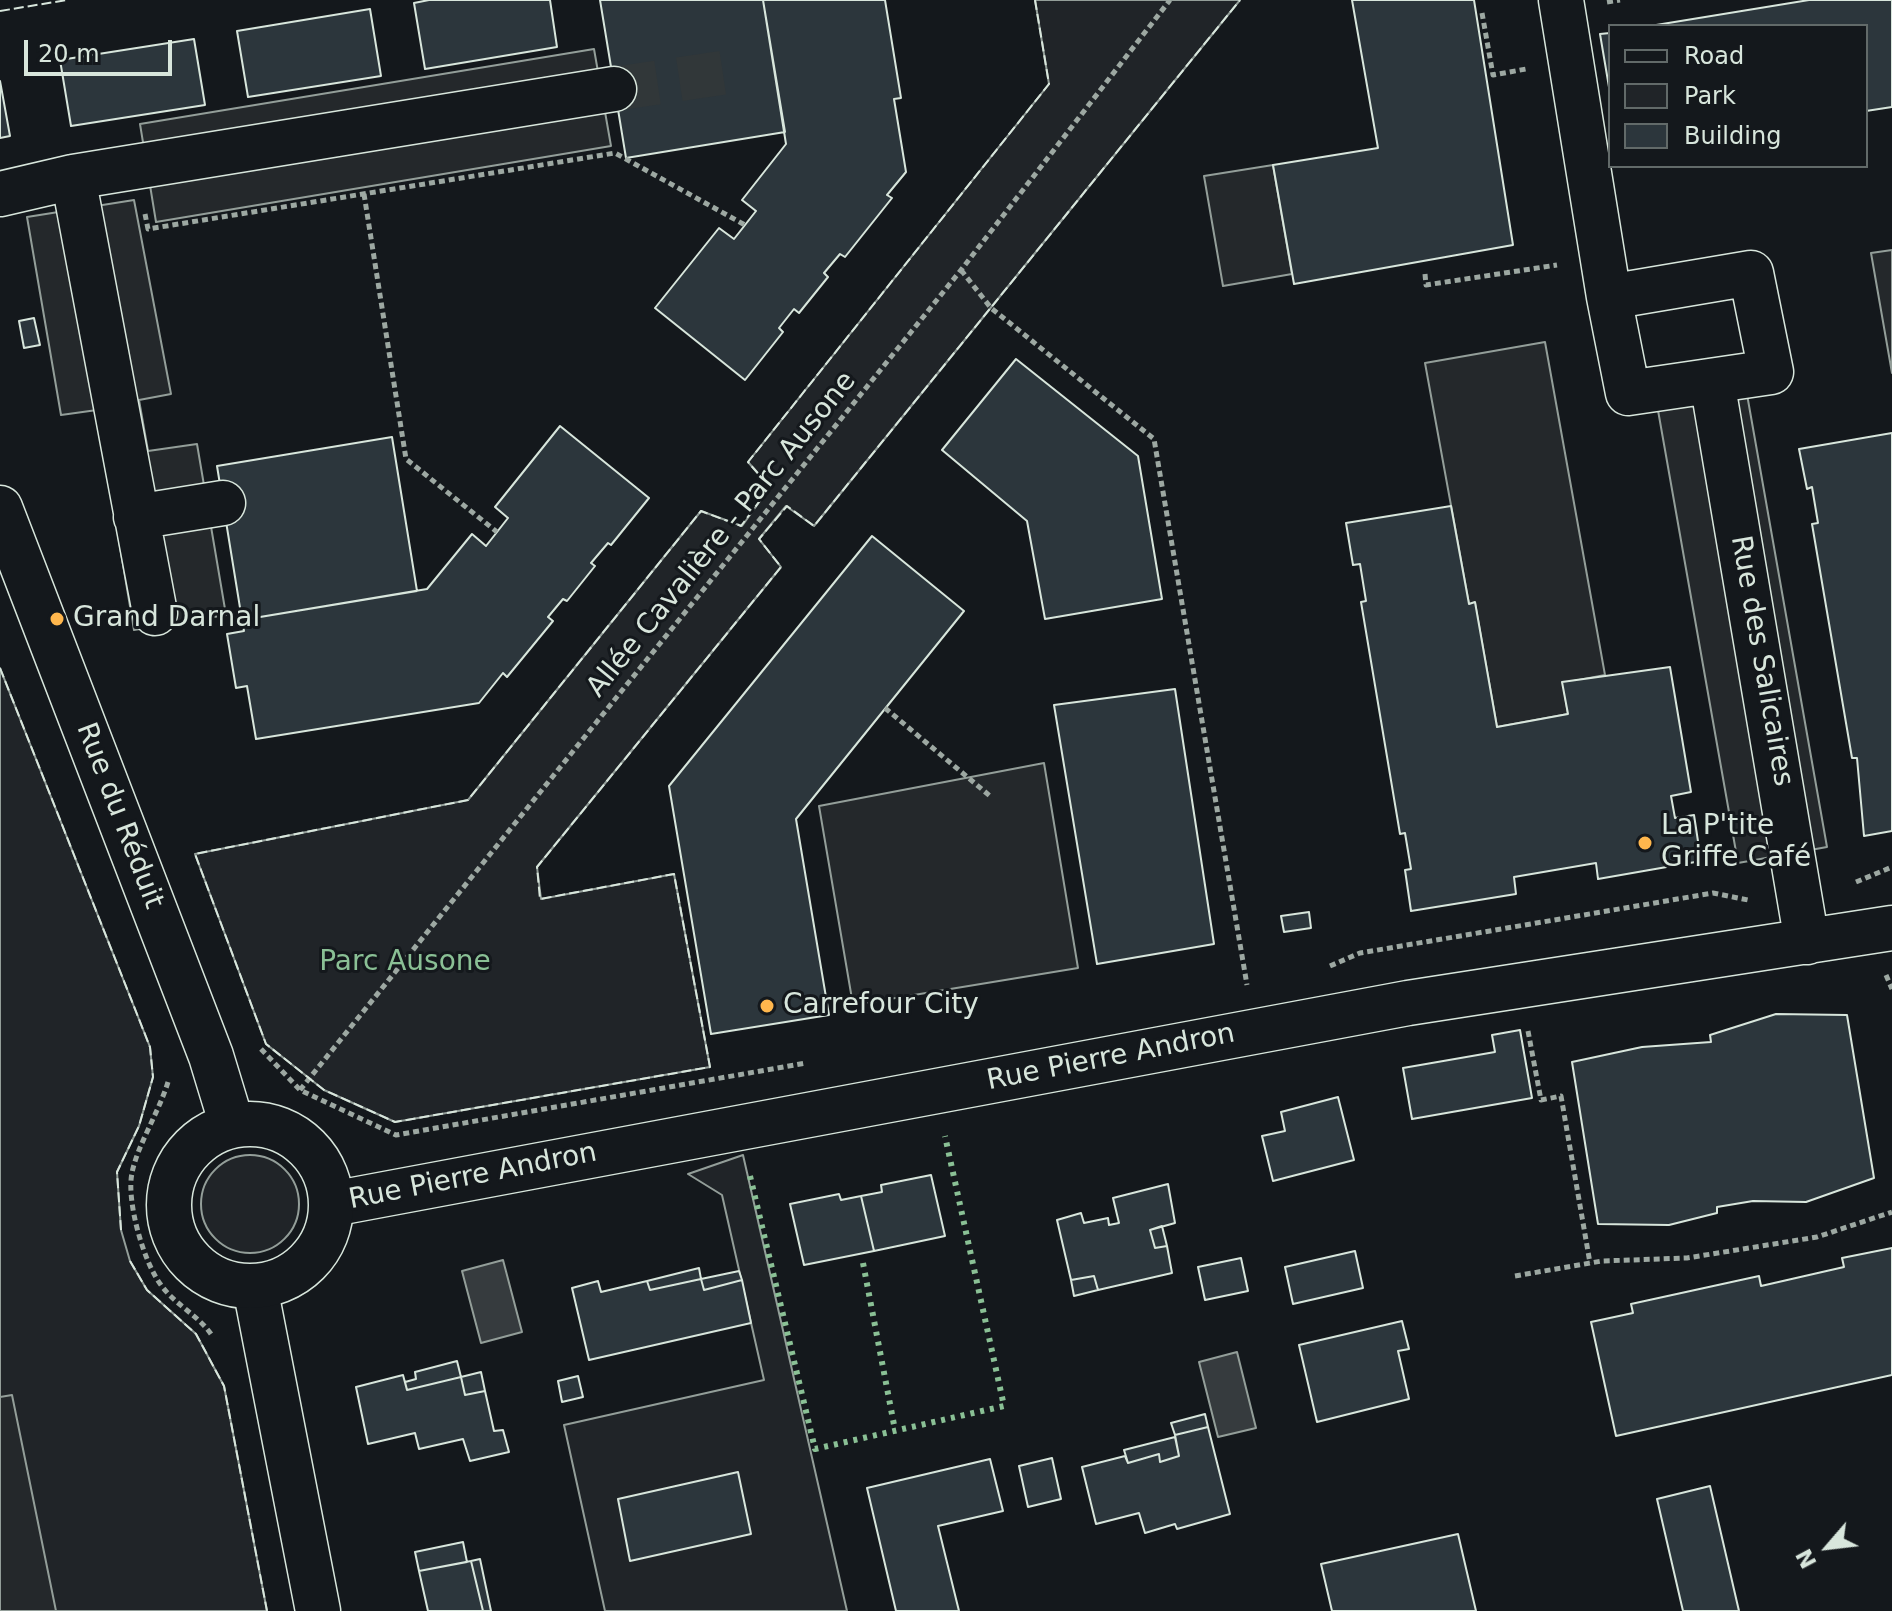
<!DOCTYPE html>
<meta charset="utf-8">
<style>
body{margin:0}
#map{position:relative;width:1892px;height:1611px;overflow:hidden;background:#14181c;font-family:"DejaVu Sans",sans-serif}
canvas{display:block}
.legend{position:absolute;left:1608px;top:24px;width:260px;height:144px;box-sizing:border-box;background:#14181c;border:2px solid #626a69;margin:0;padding:10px 14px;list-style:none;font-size:24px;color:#d8e6dc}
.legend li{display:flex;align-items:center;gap:16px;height:40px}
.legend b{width:40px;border:2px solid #626a69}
.north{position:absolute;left:1788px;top:1507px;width:80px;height:80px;-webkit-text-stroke:6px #14181c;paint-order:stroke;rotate:242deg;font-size:22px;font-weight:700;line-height:32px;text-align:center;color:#d8e6dc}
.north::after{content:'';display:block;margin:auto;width:28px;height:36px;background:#d8e6dc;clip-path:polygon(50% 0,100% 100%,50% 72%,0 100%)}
.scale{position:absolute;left:24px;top:40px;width:148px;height:36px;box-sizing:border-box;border:4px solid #d8e6dc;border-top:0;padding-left:10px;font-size:24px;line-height:28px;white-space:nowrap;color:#d8e6dc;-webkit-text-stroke:6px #14181c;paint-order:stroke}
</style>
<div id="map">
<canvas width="1892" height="1611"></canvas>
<ul class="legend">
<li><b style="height:10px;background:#14181c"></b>Road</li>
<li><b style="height:22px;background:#202428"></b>Park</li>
<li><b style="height:22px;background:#2c363c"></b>Building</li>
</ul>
<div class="north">N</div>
<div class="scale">20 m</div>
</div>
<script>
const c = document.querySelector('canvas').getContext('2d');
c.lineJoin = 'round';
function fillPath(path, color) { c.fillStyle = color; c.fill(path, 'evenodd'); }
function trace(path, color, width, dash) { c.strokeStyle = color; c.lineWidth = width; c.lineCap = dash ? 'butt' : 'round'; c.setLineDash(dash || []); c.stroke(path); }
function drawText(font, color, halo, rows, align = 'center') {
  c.font = font + ' "DejaVu Sans",sans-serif'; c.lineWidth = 6; c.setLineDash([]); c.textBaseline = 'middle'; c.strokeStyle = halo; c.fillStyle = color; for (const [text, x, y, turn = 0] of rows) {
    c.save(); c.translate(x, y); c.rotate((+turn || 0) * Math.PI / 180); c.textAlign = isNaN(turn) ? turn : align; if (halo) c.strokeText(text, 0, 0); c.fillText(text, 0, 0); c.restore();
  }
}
const green = new Path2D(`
 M1035,0H1240L814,526L786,506L759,539L781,567L537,867L541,899L674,874L710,1067L395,1122L324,1090L266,1044L195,854L468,800L701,511L742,526L770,487L748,462L1049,84Z
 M0,668L150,1047L153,1077L139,1126L117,1172L121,1230L130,1261L147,1290L196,1334L224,1386L267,1611H0Z
 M743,1155L847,1611H605L564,1425L764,1380L722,1195L688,1174Z
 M201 1204a49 49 0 1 1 98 0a49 49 0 1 1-98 0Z`);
fillPath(green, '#202428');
trace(green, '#939e99', 2);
const parking = new Path2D(`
 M594,49L611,146L156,222L140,124Z
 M1273,165L1292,274L1223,286L1204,176Z
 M134,200L171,394L139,400L148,451L197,444L226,615L134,630L97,410L61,415L27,217Z
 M1892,250V373L1871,253Z
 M1545,342L1605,675L1563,683L1568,714L1497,727L1475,603L1469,604L1425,363Z
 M1745,383L1827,847L1738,863L1656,399Z
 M1044,763L1078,968L853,1005L819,806Z
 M12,1395L56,1611H0V1397Z`);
fillPath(parking, '#24282b');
trace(parking, '#939e99', 2);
const water = new Path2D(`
 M503,1260L522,1332L481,1343L462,1271Z
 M1237,1352L1256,1428L1218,1437L1199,1362Z`);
fillPath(water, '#363b3e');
trace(water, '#939e99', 2);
const building = new Path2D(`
 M429,0H550L557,47L425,69L414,3Z
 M600,0H763L785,132L626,158Z
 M763,0H885L901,98L894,99L906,172L887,195L892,198L845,257L840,254L824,273L828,277L799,313L794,309L779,328L783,332L745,380L655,308L719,228L734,239L756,211L742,200L786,144Z
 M1352,0H1474L1513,245L1294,284L1273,165L1378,148Z
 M1809,0H1892V107L1866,111V26H1650Z
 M370,9L381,76L248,97L237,31Z
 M1610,33V93L1600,34Z
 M194,39L205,105L71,126L60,60Z
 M0,81L10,136L0,138Z
 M34,318L40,345L24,348L19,321Z
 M1016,359L1138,456L1162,599L1045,619L1027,521L942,450Z
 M560,426L649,498L611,545L608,543L591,563L595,566L567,601L563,599L548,617L553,621L507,677L503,673L479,703L256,739L247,686L236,688L227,634L244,631L242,620L427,589L472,534L486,546L508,518L495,507Z
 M1892,433V831L1864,836L1857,758H1852L1812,524L1818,523L1812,487L1807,489L1799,449Z
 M392,437L417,591L242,620L217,466Z
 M1451,506L1469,604L1475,602L1497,727L1568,714L1562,682L1670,667L1691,792L1671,796L1675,818L1694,815L1701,861L1598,879L1596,863L1514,877L1516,894L1411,911L1405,870L1411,869L1405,833L1400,834L1361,602L1366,601L1360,564L1353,565L1346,523Z
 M872,536L964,611L796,819L829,1015L711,1034L669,786Z
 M1175,689L1214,944L1097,964L1054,705Z
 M1309,912L1311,928L1284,932L1281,916Z
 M1776,1014L1847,1015L1874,1178L1806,1202L1753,1201L1717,1207V1213L1669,1225L1598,1224L1572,1062L1642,1047L1711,1042L1710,1035Z
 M1520,1030L1532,1098L1412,1119L1403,1068L1495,1052L1492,1035Z
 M1338,1097L1354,1160L1273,1181L1262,1136L1285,1131L1281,1112Z
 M931,1175L945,1236L874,1251L861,1196L882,1192L881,1185Z
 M1168,1184L1175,1223L1150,1230L1155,1248L1167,1246L1172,1273L1098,1290L1094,1276L1071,1280L1057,1220L1081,1213L1084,1223L1108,1218L1109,1225L1119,1223L1113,1198Z
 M839,1194L841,1200L861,1196L874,1251L804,1265L790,1204Z
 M1162,1226L1167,1246L1155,1248L1150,1230Z
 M1892,1248V1375L1616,1436L1591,1322L1633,1313L1631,1304L1759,1276L1761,1286L1844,1267L1842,1258Z
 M1355,1251L1363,1288L1293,1304L1285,1267Z
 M1241,1258L1248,1291L1205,1300L1198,1267Z
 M699,1268L701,1279L650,1290L647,1281Z
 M739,1271L742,1280L704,1290L701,1279Z
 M1094,1276L1098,1290L1074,1296L1071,1280Z
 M701,1279L704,1290L742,1280L751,1323L589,1360L572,1288L598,1281L601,1292L647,1281L650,1290Z
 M1402,1321L1409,1349L1398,1351L1409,1399L1317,1422L1299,1345Z
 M457,1361L461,1377L407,1390L405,1382L416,1379L415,1372Z
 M481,1372L485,1391L465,1395L461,1377Z
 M403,1375L407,1390L461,1377L465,1395L485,1391L494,1431L503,1430L509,1452L470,1461L463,1439L419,1449L415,1433L368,1444L356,1387Z
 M578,1376L583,1397L562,1402L558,1381Z
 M1205,1414L1208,1427L1175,1435L1171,1423Z
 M1208,1427L1230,1514L1177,1529L1175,1524L1145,1533L1139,1513L1096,1524L1082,1467L1125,1456L1128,1463L1159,1454L1160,1462L1179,1456L1175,1435Z
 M1175,1437L1179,1456L1160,1462L1159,1454L1128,1463L1124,1450Z
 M1052,1458L1061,1499L1028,1507L1019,1466Z
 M990,1459L1003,1511L938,1526L959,1611H896L867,1488Z
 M738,1472L751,1534L630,1561L618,1499Z
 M1710,1486L1739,1611H1683L1657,1499Z
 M1458,1534L1476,1611H1332L1321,1564Z
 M463,1542L467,1562L419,1571L415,1552Z
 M480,1559L491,1611H483L471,1561Z
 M471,1561L483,1611H428L419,1571Z`);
fillPath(building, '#2c363c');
trace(building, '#d8e6dc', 2);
trace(new Path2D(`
 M614,89L734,71`), '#313739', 44, [44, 22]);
const minor = new Path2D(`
 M1561,0L1609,297
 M73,177L155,613
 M0,194L73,177L614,89
 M1751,273L1771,372L1628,393L1609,297Z
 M1712,381L1807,942
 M136,517L223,503
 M332,1204L1408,1003L1892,928
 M255,1287L318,1611`);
const tertiary = new Path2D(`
 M0,508L211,1056L232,1125
 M169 1205a81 81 0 1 1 162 0a81 81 0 1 1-162 0Z`);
trace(minor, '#d8e6dc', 47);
trace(tertiary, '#d8e6dc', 47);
trace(new Path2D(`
 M1607,2L1620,0
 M1482,13L1493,75L1526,69
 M364,194L406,459L497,532
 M145,214L148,229L615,153L745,225
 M961,270L991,308L1154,439L1247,985
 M1425,274L1426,285L1557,265
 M885,708L990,796
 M1856,882L1892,867
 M1330,966L1360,953L1713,893L1748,900
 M1886,975L1892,989
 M1528,1031L1541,1100L1561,1096L1590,1263
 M261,1049L300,1090L396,1135L806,1063
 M168,1082C159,1112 137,1146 132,1173C126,1201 144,1263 161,1285C175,1305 200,1316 213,1337
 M300,1090L961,270L1170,0
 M1515,1276L1602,1261L1687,1258L1817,1237L1892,1212`), '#9da8a2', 5, [6, 4]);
trace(minor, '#14181c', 44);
trace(tertiary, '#14181c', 44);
trace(new Path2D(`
 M750,1176L815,1449L1004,1406L945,1136
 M863,1263L895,1430`), '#8ac095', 6, [4, 6]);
trace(new Path2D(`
 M1035,0L1049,84L748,462L770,487L741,526L701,511L468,800L195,854L266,1044L324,1090L395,1122L710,1067L674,874L540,899L537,867L781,567L759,539L787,506L814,526L1240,0
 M0,11L67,0
 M0,668L150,1047L153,1077L139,1126L117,1172L121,1230
 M130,1261L147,1290L196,1334L224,1386L267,1611`), '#d8e6dc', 2, [10, 4]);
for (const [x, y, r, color] of [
 [57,619,8,"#ffb74d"],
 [1645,843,8,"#ffb74d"],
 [767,1006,8,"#ffb74d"]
]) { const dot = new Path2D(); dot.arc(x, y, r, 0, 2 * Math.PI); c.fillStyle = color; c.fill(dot); trace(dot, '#14181c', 3); }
drawText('28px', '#d8e6dc', '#14181c', [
 ["Allée Cavalière - Parc Ausone",722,535,-51],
 ["Rue des Salicaires",1761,661,80],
 ["Rue du Réduit",119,816,69],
 ["Rue Pierre Andron",1111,1058,-11],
 ["Rue Pierre Andron",473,1177,-11]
]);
drawText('28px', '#d8e6dc', '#14181c', [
 ["Grand Darnal",73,619],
 ["La P'tite",1661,827],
 ["Griffe Café",1661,859],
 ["Carrefour City",783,1006]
], 'left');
drawText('28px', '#8ac095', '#14181c', [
 ["Parc Ausone",405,963]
]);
</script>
